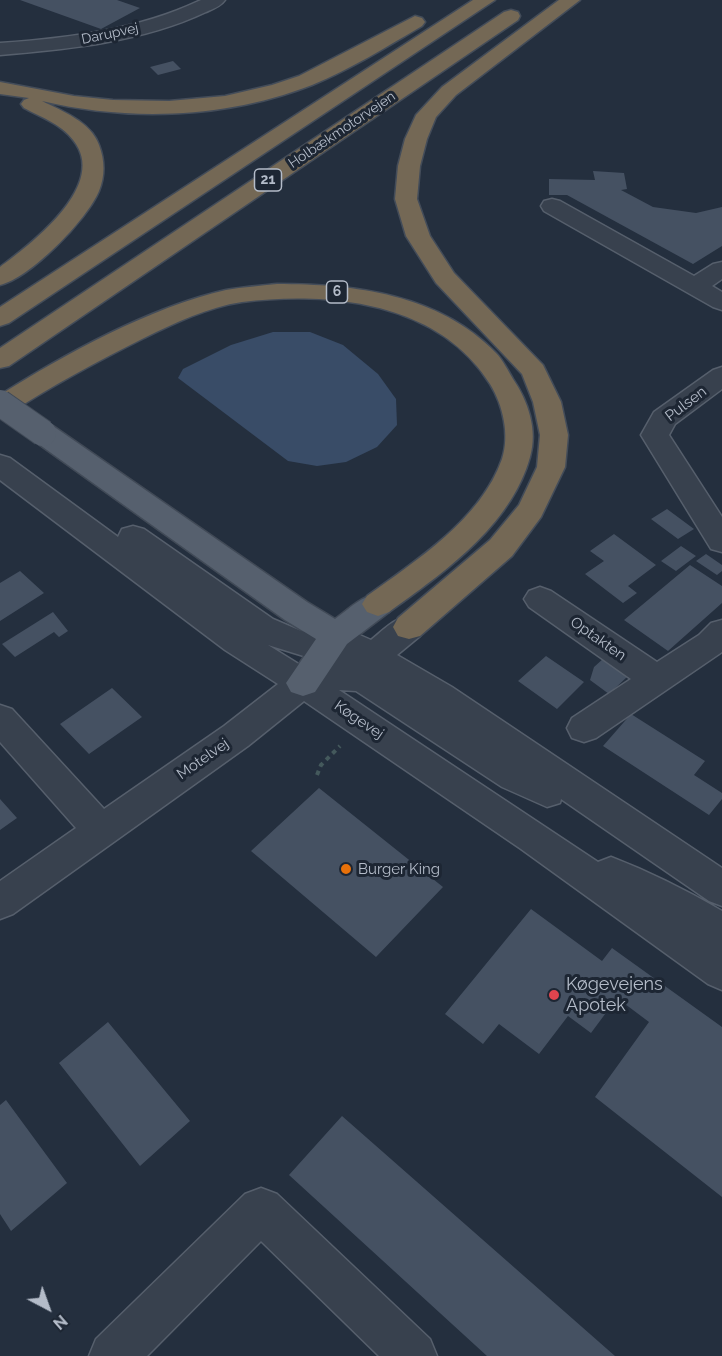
<!DOCTYPE html>
<meta charset="utf-8">
<style>
body{margin:0}
#map{position:relative;width:722px;height:1356px;overflow:hidden;background:#242f3e;font-family:Raleway,sans-serif}
canvas{display:block}
.north{position:absolute;left:18px;top:1278px;width:60px;height:60px;-webkit-text-stroke:4px #1d2633;paint-order:stroke;rotate:139deg;font-size:16px;font-weight:700;line-height:24px;text-align:center;color:#b4bcc9}
.north::after{content:'';display:block;margin:auto;width:21px;height:27px;background:#b4bcc9;clip-path:polygon(50% 0,100% 100%,50% 72%,0 100%)}
</style>
<div id="map">
<canvas width="722" height="1356"></canvas>
<div class="north">N</div>
</div>
<script>
const c = document.querySelector('canvas').getContext('2d');
c.lineJoin = 'round';
function fillPath(path, color) { c.fillStyle = color; c.fill(path, 'evenodd'); }
function trace(path, color, width, dash) { c.strokeStyle = color; c.lineWidth = width; c.lineCap = dash ? 'butt' : 'round'; c.setLineDash(dash || []); c.stroke(path); }
function drawText(font, color, halo, rows, align = 'center') {
  c.font = font + ' Raleway,sans-serif'; c.lineWidth = 6; c.setLineDash([]); c.textBaseline = 'middle'; c.strokeStyle = halo; c.fillStyle = color; for (const [text, x, y, turn = 0] of rows) {
    c.save(); c.translate(x, y); c.rotate((+turn || 0) * Math.PI / 180); c.textAlign = isNaN(turn) ? turn : align; if (halo) c.strokeText(text, 0, 0); c.fillText(text, 0, 0); c.restore();
  }
}
fillPath(new Path2D(`
 M273,332H310L343,345L378,374L396,399L397,425L377,447L346,462L317,466L288,461L178,378L183,369L231,345Z`), '#394c67');
fillPath(new Path2D(`
 M20,0H117L140,8L101,29Z
 M173,61L181,69L158,75L150,67Z
 M593,171L624,173L627,189L621,190L653,207L696,213L722,207V246L693,264L567,195H549V179L595,180Z
 M667,509L694,529L678,539L651,519Z
 M614,534L656,565L628,586L637,593L623,603L585,574L604,561L590,551Z
 M681,546L696,556L676,571L661,561Z
 M706,554L722,565V571L717,575L696,561Z
 M690,565L722,586V603L668,651L624,620Z
 M20,571L44,593L0,621V583Z
 M53,612L68,631L59,637L54,632L15,657L2,644Z
 M546,656L584,682L557,709L518,681Z
 M604,658L628,676L609,694L590,680L594,667Z
 M112,688L142,717L89,754L60,724Z
 M631,714L705,761L694,775L722,793V799L709,815L603,746Z
 M319,788L443,887L376,957L251,851Z
 M0,799L17,818L0,830Z
 M531,909L602,961L612,948L722,1027V1197L595,1097L649,1022L617,998L591,1033L568,1016L539,1054L499,1024L483,1044L445,1014Z
 M108,1022L190,1121L140,1166L59,1063Z
 M6,1100L67,1183L11,1231L0,1214V1105Z
 M342,1116L615,1356H487L289,1175Z`), '#455162');
const minor = new Path2D(`
 M201,0H225C221,6 213,9 206,12C143,42 69,49 0,55V43C69,38 138,30 201,0Z
 M552,199L560,201L694,276L713,264L722,262V279L712,286L722,292V310L713,307L544,211L541,206L544,201Z
 M722,367V389L675,424L669,435L722,517V552L711,549L641,435L654,412L713,370Z
 M0,455L10,458L118,537L122,529L133,526L144,529L273,619L301,631L342,640L344,637L355,633L371,640C387,627 399,612 420,618L425,627L420,636L397,655L452,687L722,868V906L709,901L561,799L560,803L547,807L502,787L356,691L339,690L598,862L611,857C650,872 686,890 722,911V990L708,984L521,849L304,701L248,746L13,914L0,919V881L76,828L0,742V705L12,709L104,809L224,726L278,684L225,650L0,480ZM268,645L323,662L305,668Z
 M540,587L551,591L657,662L699,635L711,623L722,620V652L596,738L584,742L572,738L567,728L572,718L631,679L529,607L524,599L529,591Z
 M261,1188L277,1194L430,1339L437,1356H379L261,1241L147,1356H89L96,1339L245,1194Z`);
const major = new Path2D(`
 M43,424L53,426L307,602L335,619C352,607 367,589 389,596L394,604L389,612L347,644L315,692L303,696L291,692L286,683L316,639L285,620L33,440L29,433L33,426Z`);
const highway = new Path2D(`
 M473,0H495L9,323L0,326V307Z
 M559,0H580L456,95L436,117L427,139L420,166L417,199L430,236L454,273L543,365L561,402L568,435L565,467L541,517L512,556L420,636L409,639L398,636L393,627L398,618L490,540L519,505L537,467L540,435L533,402L522,374L436,283L406,236L395,199L398,166L405,139L416,115L442,87Z
 M511,10L518,12L520,16L518,20L9,366L0,368V348L504,12Z
 M415,16L422,18L425,22L422,26C386,47 351,69 312,85C227,118 131,122 42,101C62,111 91,122 99,145C105,161 105,176 99,191C87,220 30,278 0,285V267C30,245 105,188 76,144C64,125 43,118 24,108L21,104L24,100L29,98L0,94V82L74,96L113,100L169,101L225,96L272,85L299,76Z
 M277,284C354,284 439,294 496,353C503,360 508,371 513,379C528,401 538,430 530,457C511,526 443,573 389,612L378,616L367,612L362,604L367,596C417,560 481,519 502,459C510,435 503,405 490,384C439,302 330,291 242,302C208,307 175,323 144,338C98,361 53,385 10,413L0,416V395C65,354 151,307 226,290C243,287 260,286 277,284Z`);
trace(minor, '#565f6c', 3);
trace(major, '#414a57', 3);
trace(highway, '#434c59', 3);
trace(new Path2D(`
 M317,775L321,765L340,746`), '#44595c', 4, [4.5, 4.5]);
fillPath(minor, '#38414e');
fillPath(major, '#56606e');
fillPath(highway, '#746855');
const majorBridge = new Path2D(`
 M0,403L43,433`);
trace(majorBridge, '#414a57', 28, []);
trace(majorBridge, '#56606e', 26);
for (const [x, y, r, color] of [
 [346,869,6,"#e8710a"],
 [554,995,6,"#e0444e"]
]) { const dot = new Path2D(); dot.arc(x, y, r, 0, 2 * Math.PI); c.fillStyle = color; c.fill(dot); trace(dot, '#1d2633', 2); }
drawText('14px', '#b4bcc9', '#1d2633', [
 ["Darupvej",110,34,-12],
 ["Holbækmotorvejen",342,130,-34]
]);
for (const [x, y, w] of [
 [268,180,27],
 [337,292,21]
]) { const box = new Path2D(); box.roundRect(x - w / 2, y - 11, w, 22, 4.5); c.fillStyle = '#1d2633'; c.fill(box); trace(box, '#b4bcc9', 1.5); }
drawText('bold 14px', '#b4bcc9', null, [
 ["21",268,180],
 ["6",337,292]
]);
drawText('15px', '#b4bcc9', '#1d2633', [
 ["Pulsen",686,404,-37],
 ["Optakten",598,639,35],
 ["Køgevej",359,720,34],
 ["Motelvej",203,759,-35]
]);
drawText('15px', '#b4bcc9', '#1d2633', [
 ["Burger King",358,869]
], 'left');
drawText('18px', '#b4bcc9', '#1d2633', [
 ["Køgevejens",566,985],
 ["Apotek",566,1006]
], 'left');
</script>
